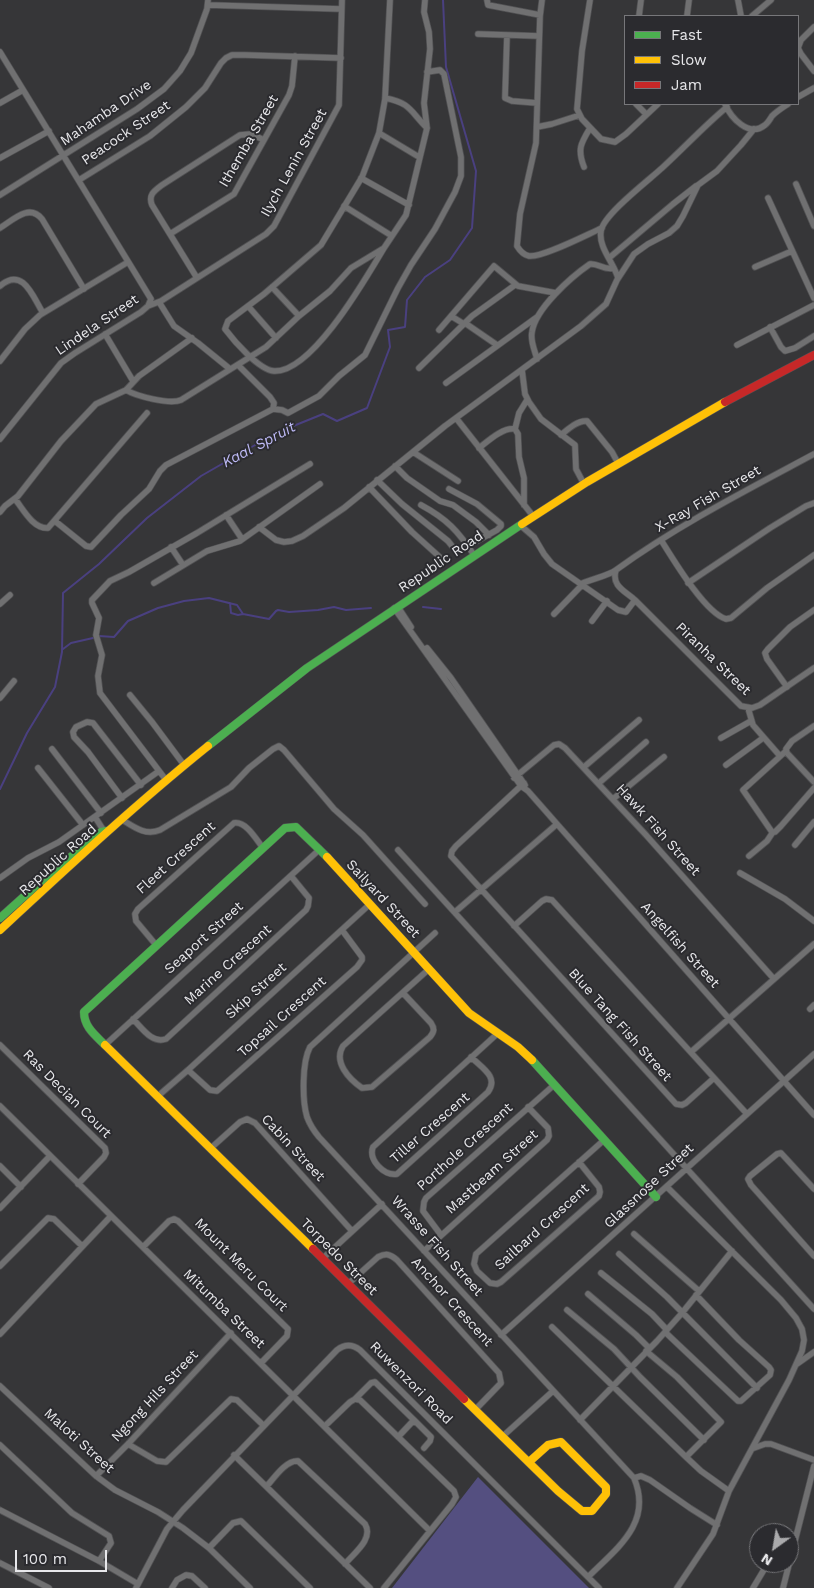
<!DOCTYPE html>
<style>
body{margin:0}
#map{position:relative;width:814px;height:1588px;overflow:hidden;background:#363638;font-family:"Work Sans",sans-serif}
canvas{display:block}
.legend{position:absolute;left:624px;top:15px;width:175px;height:90px;box-sizing:border-box;background:#2b2b2f;border:1px solid #77777a;margin:0;padding:6px 9px;list-style:none;font-size:15px;color:#e8e8eb}
.legend li{display:flex;align-items:center;gap:10px;height:25px}
.legend b{width:25px;border:1px solid #77777a}
.north{position:absolute;left:749px;top:1523px;width:50px;height:50px;box-sizing:border-box;background:#2b2b2f;border:1px solid #77777a;border-radius:50%;rotate:212deg;font-size:14px;font-weight:700;line-height:20px;text-align:center;color:#e8e8eb}
.north::after{content:'';display:block;margin:auto;width:18px;height:22px;background:#aaaaac;clip-path:polygon(50% 0,100% 100%,50% 72%,0 100%)}
.scale{position:absolute;left:15px;top:1550px;width:92px;height:22px;box-sizing:border-box;border:2px solid #e8e8eb;border-top:0;padding-left:6px;font-size:15px;line-height:18px;white-space:nowrap;color:#e8e8eb;-webkit-text-stroke:4px #2b2b2f;paint-order:stroke}
</style>
<div id="map">
<canvas width="814" height="1588"></canvas>
<ul class="legend">
<li><b style="height:6px;background:#4caf50"></b>Fast</li>
<li><b style="height:6px;background:#ffc107"></b>Slow</li>
<li><b style="height:6px;background:#c62828"></b>Jam</li>
</ul>
<div class="north">N</div>
<div class="scale">100 m</div>
</div>
<script>
const c = document.querySelector('canvas').getContext('2d');
c.lineJoin = 'round';
function fillPath(path, color) { c.fillStyle = color; c.fill(path, 'evenodd'); }
function trace(path, color, width, dash) { c.strokeStyle = color; c.lineWidth = width; c.lineCap = dash ? 'butt' : 'round'; c.setLineDash(dash || []); c.stroke(path); }
function drawText(font, color, halo, rows, align = 'center') {
  c.font = font + ' "Work Sans",sans-serif'; c.lineWidth = 4; c.setLineDash([]); c.textBaseline = 'middle'; c.strokeStyle = halo; c.fillStyle = color; for (const [text, x, y, turn = 0] of rows) {
    c.save(); c.translate(x, y); c.rotate((+turn || 0) * Math.PI / 180); c.textAlign = isNaN(turn) ? turn : align; if (halo) c.strokeText(text, 0, 0); c.fillText(text, 0, 0); c.restore();
  }
}
fillPath(new Path2D(`
 M478,1477L589,1588H392Z`), '#544f80');
trace(new Path2D(`
 M230,603L231,613L238,615L243,614
 M423,607L441,609
 M99,636L114,637L128,621L158,608L184,601L209,598L237,605L243,614L269,619L276,611L278,610L289,612L318,610L334,607L346,610L371,608
 M63,649L71,643L93,638
 M0,789L27,733L55,687L62,652L63,593L99,564L147,518L201,476L276,433L323,414L337,421L367,408L390,347L388,330L405,327L407,300L425,277L450,260L472,228L476,171L446,67L443,0`), '#4a4080', 2);
const street = new Path2D(`
 M487,0L488,5L540,15
 M542,0L540,16L536,143L520,214L517,246C520,251 524,255 529,256C542,258 588,234 602,228
 M590,0L582,51L577,109L582,119L601,139L615,142L626,134L658,104
 M738,0L741,16
 M208,5L341,9
 M639,16L641,0
 M687,16L689,0
 M752,16L771,0
 M814,27L801,40L798,48L801,54L814,71
 M478,34L539,36
 M507,35L505,98L512,101L537,103
 M0,52L151,299L148,306L141,312L75,353L61,363L0,439
 M798,97L814,88
 M385,98C411,103 410,111 427,128
 M0,103L23,90
 M636,104L646,114
 M725,104C731,118 749,138 765,125C768,123 770,119 772,116C777,111 782,108 788,104
 M537,127L552,124L580,115
 M379,133L419,157
 M0,158L49,131
 M584,167C577,149 581,143 590,128
 M361,178L409,205
 M79,180L150,136L186,107L205,88L221,63L226,58L232,55H245L341,58
 M796,184L814,226
 M0,195L137,109L164,89L180,71L191,53L207,9L208,0
 M768,198L814,298
 M344,206L392,236
 M0,228C13,220 29,203 42,219L84,289
 M170,234L234,194L289,95L292,86L295,56
 M384,248C366,278 312,373 274,371C259,370 234,341 225,329L228,321L264,294L321,245L362,177L379,133L385,99L390,0
 M609,258L673,204L696,186
 M755,267L792,251
 M197,278L152,205C148,195 154,191 162,185L240,135L251,134L264,140
 M618,278C614,263 598,247 601,231C603,215 649,180 662,168C684,148 704,126 727,107
 M0,286C23,266 33,297 43,313
 M272,287L299,316
 M159,302L174,326L198,343L230,369
 M148,306L161,301L266,234L274,226L339,105L342,0
 M248,306L276,338
 M451,316L464,324
 M465,323L497,345
 M770,327L781,347L785,351L795,348L814,336
 M439,330L494,266L518,286L556,293
 M105,334L133,381
 M737,345L814,305
 M537,359C535,351 530,341 532,332C535,309 571,277 590,264C599,263 604,271 614,268
 M0,361L25,329L40,315L128,262
 M238,365L270,397L274,403L273,409
 M419,368L472,316L515,285
 M522,370L525,394L529,402L541,419L575,445L576,469L584,484
 M446,383L537,317
 M126,390C136,396 170,405 181,400L266,347L299,316L330,291L351,268L384,248L406,215L427,128L424,103L430,49L429,32L424,12L425,0
 M456,418L533,516
 M561,435C568,429 578,420 587,421L612,452L618,463
 M479,448C488,441 503,427 515,429
 M413,452L458,481
 M395,466L407,478L440,501L453,505L476,522L489,535
 M377,480L402,504L448,541L456,551
 M369,487L412,532L443,560
 M449,489L477,504L501,524V526L497,530L468,546
 M15,499C23,509 33,529 48,528L147,413
 M421,505C447,519 458,531 474,555
 M524,505V478L519,457L518,434L515,429L519,413L527,400
 M0,512L5,506L18,496L61,441L96,404L126,390L139,376L192,338
 M226,515L242,539
 M55,521L86,546L91,547L121,515L149,489L160,471L166,465L273,409L282,410L288,413L319,396L339,376L365,355L398,288L411,265L435,229L455,192L461,176V157L444,74L440,70L427,72
 M520,525L534,537L544,554L552,564L618,610L626,612L635,600
 M259,527L276,540L284,542L292,541L303,536L344,508L445,426L581,326L606,304L617,280L634,254L648,244L669,233L677,226L683,216L698,185L717,171L741,145L754,129
 M661,540C673,559 705,613 726,619L731,618L767,588L814,555
 M171,547L183,565
 M616,570C611,586 625,591 635,600L741,706L752,708L760,705L814,668
 M154,583L207,551L240,541L320,484
 M688,583L770,528L806,506L814,503
 M581,584C591,579 608,576 616,570C678,525 747,490 814,454
 M0,604L10,595
 M398,607L411,627
 M394,608L521,786L528,791L557,824L814,1115
 M554,614L582,585
 M592,621L607,601
 M427,648L451,678L525,785
 M787,687L767,659L765,653L768,649L790,627L814,610
 M130,695L152,722L184,765
 M0,698L14,681
 M748,708L753,725L780,756
 M814,726L792,741L786,749L787,753L814,782
 M721,738L751,721
 M52,749L101,813
 M786,751L743,790L772,832H775L781,826L814,788
 M726,765L763,738
 M584,767L639,720
 M38,768L83,825
 M514,778L554,745L559,744L565,748L646,835L774,979
 M166,780L100,693L98,676L102,655L96,635L99,618L92,603V600L110,581L129,572L197,533L310,464
 M524,783L456,846L452,851L451,856L676,1104L682,1105L686,1103L714,1078
 M599,783L646,742
 M122,798L88,752L74,737L73,732L76,727L87,722L93,723L141,785
 M613,799L664,757
 M95,817L104,831
 M121,819C134,827 145,836 160,830L231,787L249,768L273,749L279,746L284,750L334,809L363,835L425,904
 M795,845L814,822
 M398,850L814,1309
 M749,856L767,841L773,832
 M740,873L785,899L814,921
 M0,878L28,858L59,842L159,771
 M455,912L557,824
 M514,926L542,901L546,899L552,900L747,1114
 M435,933L310,1047C302,1062 302,1100 307,1117C310,1125 314,1131 319,1137L634,1478C653,1523 617,1548 588,1577
 M156,945L136,921L135,914L138,909L234,823C246,821 256,839 263,848
 M403,993L431,1023C435,1029 434,1032 430,1037L372,1087L362,1088C349,1079 333,1062 343,1046L429,969
 M810,1009L814,1005
 M133,1019C142,1028 152,1044 166,1039L306,910L308,906L309,898L291,876
 M0,1045L105,1148L106,1153L104,1157L78,1184
 M105,1045L320,849
 M691,1052L814,944
 M471,1057C482,1068 499,1077 488,1092L397,1174C384,1176 368,1160 373,1147L497,1034
 M188,1070L210,1090L217,1091L357,967L362,960V957L342,930
 M158,1096L188,1070L370,904
 M0,1106L430,1531
 M211,1148L240,1122L247,1119L255,1123L352,1231
 M579,1162L599,1187L600,1192L599,1196L501,1282L497,1284L490,1283L477,1271L474,1264L476,1254L604,1140
 M0,1166L21,1187
 M667,1187L781,1300L796,1318L802,1329L804,1340L802,1351L789,1380L729,1491L713,1534L677,1588
 M814,1189L781,1153L777,1154L750,1176L748,1179L751,1185L814,1256
 M0,1208L50,1156
 M634,1234L699,1291
 M441,1235L423,1211L424,1202L426,1198L554,1085
 M143,1247L169,1221L174,1219L178,1221L288,1329L287,1336L261,1363
 M424,1251L547,1140L549,1136L548,1128L528,1107
 M619,1254L667,1297L757,1388
 M322,1259L382,1204
 M0,1266L48,1218L54,1219L82,1246
 M601,1273L652,1314L667,1330
 M348,1284L378,1257C386,1253 390,1254 397,1260L499,1373L501,1383L476,1409
 M588,1294L636,1335L649,1348
 M567,1310L614,1349L640,1377L704,1440
 M552,1327L686,1457L701,1471L729,1491
 M665,1332L738,1401H741L770,1375L771,1370L769,1367L739,1340L696,1295
 M0,1334L111,1216
 M501,1335L814,1054
 M646,1351L677,1377L721,1422L686,1457
 M797,1364L814,1352
 M0,1386L96,1476L115,1490L158,1512L183,1528L209,1548L250,1588
 M355,1399L371,1383L375,1382L414,1420
 M580,1420L657,1341L682,1313L732,1251
 M325,1426L350,1402L355,1399L360,1400L454,1491L456,1497L452,1504L384,1588
 M503,1436L553,1391
 M398,1437L414,1420L431,1437L430,1441L424,1448
 M128,1444L157,1461L166,1462L231,1399L237,1400L263,1425
 M0,1445L72,1513L109,1536L111,1543L99,1561
 M754,1448L765,1444H771L814,1460
 M234,1455L370,1588
 M96,1476L128,1444L231,1333
 M634,1478L641,1476L650,1480L690,1508L717,1525
 M267,1486C274,1478 286,1460 298,1461L365,1524C374,1539 354,1553 345,1564
 M0,1510L99,1561L138,1584
 M209,1548L233,1523L241,1521L310,1588
 M0,1563L49,1588
 M136,1588L167,1529L183,1510L337,1350C345,1344 352,1344 360,1350L599,1588
 M172,1588L177,1580L186,1575L192,1576L205,1588
 M753,1588L768,1563
 M783,1588L814,1466`);
const fast = new Path2D(`
 M208,746L307,668L522,524
 M0,918L39,883L101,832L106,831
 M105,1045C95,1035 84,1027 84,1012L285,828L296,827L327,857
 M532,1060L656,1197`);
const slow = new Path2D(`
 M522,524L587,482L725,402
 M327,857L469,1013L518,1047L532,1060
 M0,930C68,867 136,804 208,746
 M105,1045L313,1249
 M464,1399L558,1491L582,1511H592L606,1494V1487L561,1442L548,1445L529,1462`);
const jam = new Path2D(`
 M725,402L814,355
 M313,1249L464,1399`);
trace(street, '#525254', 7);
trace(fast, '#525254', 9);
trace(slow, '#525254', 9);
trace(jam, '#525254', 9);
trace(street, '#707071', 5.5);
trace(fast, '#4caf50', 8);
trace(slow, '#ffc107', 8);
trace(jam, '#c62828', 8);
drawText('14px', '#e8e8eb', '#2b2b2f', [
 ["Mahamba Drive",106,113,-34],
 ["Peacock Street",126,133,-34],
 ["Ithemba Street",249,141,-60],
 ["Ilych Lenin Street",294,163,-61],
 ["Lindela Street",97,325,-34],
 ["X-Ray Fish Street",708,499,-30],
 ["Republic Road",441,562,-34],
 ["Piranha Street",713,659,44],
 ["Hawk Fish Street",658,830,48],
 ["Fleet Crescent",176,858,-42],
 ["Republic Road",58,860,-42],
 ["Sailyard Street",383,899,47],
 ["Seaport Street",204,938,-42],
 ["Angelfish Street",680,945,48],
 ["Marine Crescent",228,965,-42],
 ["Skip Street",256,991,-42],
 ["Topsail Crescent",282,1017,-42],
 ["Blue Tang Fish Street",620,1025,48],
 ["Ras Decian Court",67,1094,45],
 ["Tiller Crescent",430,1128,-41],
 ["Porthole Crescent",465,1147,-42],
 ["Cabin Street",293,1148,47],
 ["Mastbeam Street",492,1172,-42],
 ["Glassnose Street",649,1186,-43],
 ["Sailbard Crescent",542,1227,-42],
 ["Wrasse Fish Street",437,1246,48],
 ["Torpedo Street",339,1257,45],
 ["Mount Meru Court",241,1265,45],
 ["Anchor Crescent",452,1302,48],
 ["Mitumba Street",224,1309,44],
 ["Ruwenzori Road",411,1383,45],
 ["Ngong Hils Street",155,1396,-47],
 ["Maloti Street",79,1441,42]
]);
drawText('italic 15px', '#bebaf6', '#2b2b2f', [
 ["Kaal Spruit",259,445,-28]
]);
</script>
